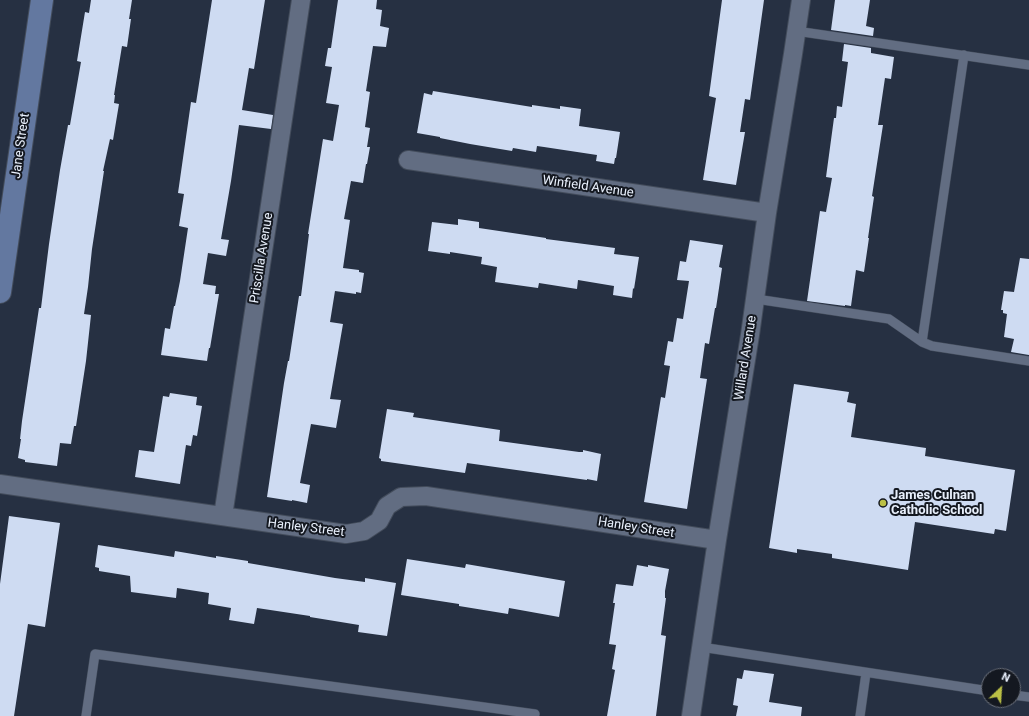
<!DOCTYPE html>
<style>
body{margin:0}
#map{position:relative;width:1029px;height:716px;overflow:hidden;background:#263042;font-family:Roboto,sans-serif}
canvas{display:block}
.north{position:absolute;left:981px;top:668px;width:40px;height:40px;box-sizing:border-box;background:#141820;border:1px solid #696e78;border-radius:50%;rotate:25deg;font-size:11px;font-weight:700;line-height:16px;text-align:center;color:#e9f0fc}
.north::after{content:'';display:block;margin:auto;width:14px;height:18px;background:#bbc045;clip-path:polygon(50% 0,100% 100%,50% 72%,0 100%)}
</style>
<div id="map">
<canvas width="1029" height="716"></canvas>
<div class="north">N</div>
</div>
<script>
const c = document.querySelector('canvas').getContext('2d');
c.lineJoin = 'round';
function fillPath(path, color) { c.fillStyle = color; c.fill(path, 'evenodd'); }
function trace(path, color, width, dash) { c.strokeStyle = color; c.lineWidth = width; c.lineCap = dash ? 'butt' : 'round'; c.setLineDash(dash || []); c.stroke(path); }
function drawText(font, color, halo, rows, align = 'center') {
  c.font = font + ' Roboto,sans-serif'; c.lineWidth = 4; c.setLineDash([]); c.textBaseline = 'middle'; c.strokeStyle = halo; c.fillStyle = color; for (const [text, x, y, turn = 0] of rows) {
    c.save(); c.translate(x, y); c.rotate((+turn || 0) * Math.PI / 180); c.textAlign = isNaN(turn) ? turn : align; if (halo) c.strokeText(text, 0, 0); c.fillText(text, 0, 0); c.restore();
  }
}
fillPath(new Path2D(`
 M91,0H132L129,19H131L127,47L122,46L114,95H115L114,103L119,104L113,140L110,139L103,171H104L92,249L88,287L84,314L91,315L86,361L76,426H74L71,444L60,443L57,466L25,462V460L18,458L21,439H20L22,421L39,308H41L49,244L60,170L68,125H70L81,62L77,61L85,12L89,13Z
 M212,0H265L254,69L249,68L242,110L273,115L271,129L239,125L231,181L221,239L229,240L226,256L208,253L203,284L216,286L215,294H219L210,348H209L207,361L161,355L165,328L170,329L174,306H175L180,281L188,228L179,226L184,194L178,193L191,102L196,103Z
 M338,0H377L376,9L382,10L380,26L389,28L386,47L373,46L366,91L370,92L365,127L370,128L367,147H370L367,164H366L363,183L351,181L344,219L350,220L343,268L359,270V272L364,273L361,293L356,292V294L335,291L330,322L343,324L330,399L341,400L336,428L311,424L300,483L310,485L307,503L292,500V501L267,497L284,383L288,361H289L299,296H301L309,234H308L323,139L333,141L339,105L326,103L332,67L325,66L328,48H331Z
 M722,0H764L750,100L745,99L740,132H745L736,185L703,180L716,98L709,96Z
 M835,0H870L866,26L874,28L873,36L831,30Z
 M844,44L871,48V53L894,57L891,79L885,78L878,125H883L872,196L874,197L868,238H869L864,272L856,270L851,306L845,305V306L807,301L820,211L826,212L832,178L826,177L834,118H836L837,106L842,107L848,62L842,61Z
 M433,91L532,107V105L560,109V106L581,109L579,126L620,132L616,158H615L614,164L596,161L597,155L544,147L537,146L536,152L513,148L512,151L470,144L440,138V137L417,133L424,93L432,95Z
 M458,219L479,222V228L546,238V239L615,248L614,254L639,257L634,289L633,288L632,298L613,295L614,286L578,280L577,289L539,283L538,288L495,282L497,267L481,264L482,257L450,252V254L428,251L432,222L458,225Z
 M690,240L723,245L719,267L722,268L716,308H715L709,344L705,343L700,378L707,379L687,509L644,502L661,397L665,398L670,366L664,365L668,341L673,342L677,318L683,319L689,281L677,280L680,261L686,262Z
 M1020,258L1029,259V355L1011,352L1014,339L1004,337L1007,314L1003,313V310H1001L1004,291L1014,292Z
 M794,384L849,392L847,402L856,404L851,437L926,448L925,456L1015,470L1006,531L995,529L994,534L915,522L908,570L832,558V554L797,549V553L769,548Z
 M170,393L197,397L196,405L202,406L197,436L193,435L191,446L186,445L180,484L135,477L139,450L154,452L163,396L169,397Z
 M387,409L414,413L413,417L500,430L499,441L579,452H583V450L601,454L597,481L587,479V480L467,463L465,473L381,461V459L379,458Z
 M9,516L60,523L45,627L28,624L14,716H0V584Z
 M98,545L174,557L175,551L216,558V556L248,561V563L335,578L365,582V578L396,583L387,636L358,632L359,625L310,617V616L257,608L254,624L229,620L231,608L208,604L209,593L177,588L176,598L131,592L130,576L99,571V568L95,567Z
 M407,559L465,568L466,564L565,581L559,617L509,608L508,614L459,606V604L401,595Z
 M637,565L648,567V565L669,569L665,591V598H666L661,635L666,636L656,716H607L615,670L612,669L616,645L609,644L615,603H613L616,584L633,586Z
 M744,670L774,674L769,702L802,707L801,716H736L738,706L733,705L737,678L742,679Z`), '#cedbf2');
const lane = new Path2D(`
 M796,31L1029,65
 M756,299L889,319L922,342L932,346L1029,361
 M922,342L964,55
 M701,647L989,691
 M1013,695L1029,697
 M86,716L95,654L535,714
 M860,716L866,673`);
const street = new Path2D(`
 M408,160L767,213
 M0,484L346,534L364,531L379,521L387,506L401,497L426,496L717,540
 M223,516L301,0
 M691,716L717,540L750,335L767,213L793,54L801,0`);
const secondary = new Path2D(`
 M0,292L42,0`);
trace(lane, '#434c5b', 10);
trace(street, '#434c5b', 20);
trace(secondary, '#434c5b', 24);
trace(lane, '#626d82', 9);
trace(street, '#626d82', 18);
trace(secondary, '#6378a0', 22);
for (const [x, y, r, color] of [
 [883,503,4,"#bbc045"]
]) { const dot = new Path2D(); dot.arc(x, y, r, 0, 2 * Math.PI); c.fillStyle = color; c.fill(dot); trace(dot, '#141820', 1.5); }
drawText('13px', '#e9f0fc', '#141820', [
 ["Jane Street",21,146,-82],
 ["Winfield Avenue",588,187,8],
 ["Priscilla Avenue",262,258,-81],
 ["Willard Avenue",746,358,-81],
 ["Hanley Street",306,528,7],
 ["Hanley Street",636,528,9]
]);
drawText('bold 13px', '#e9f0fc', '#141820', [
 ["James Culnan",891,496],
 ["Catholic School",891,511]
], 'left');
</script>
